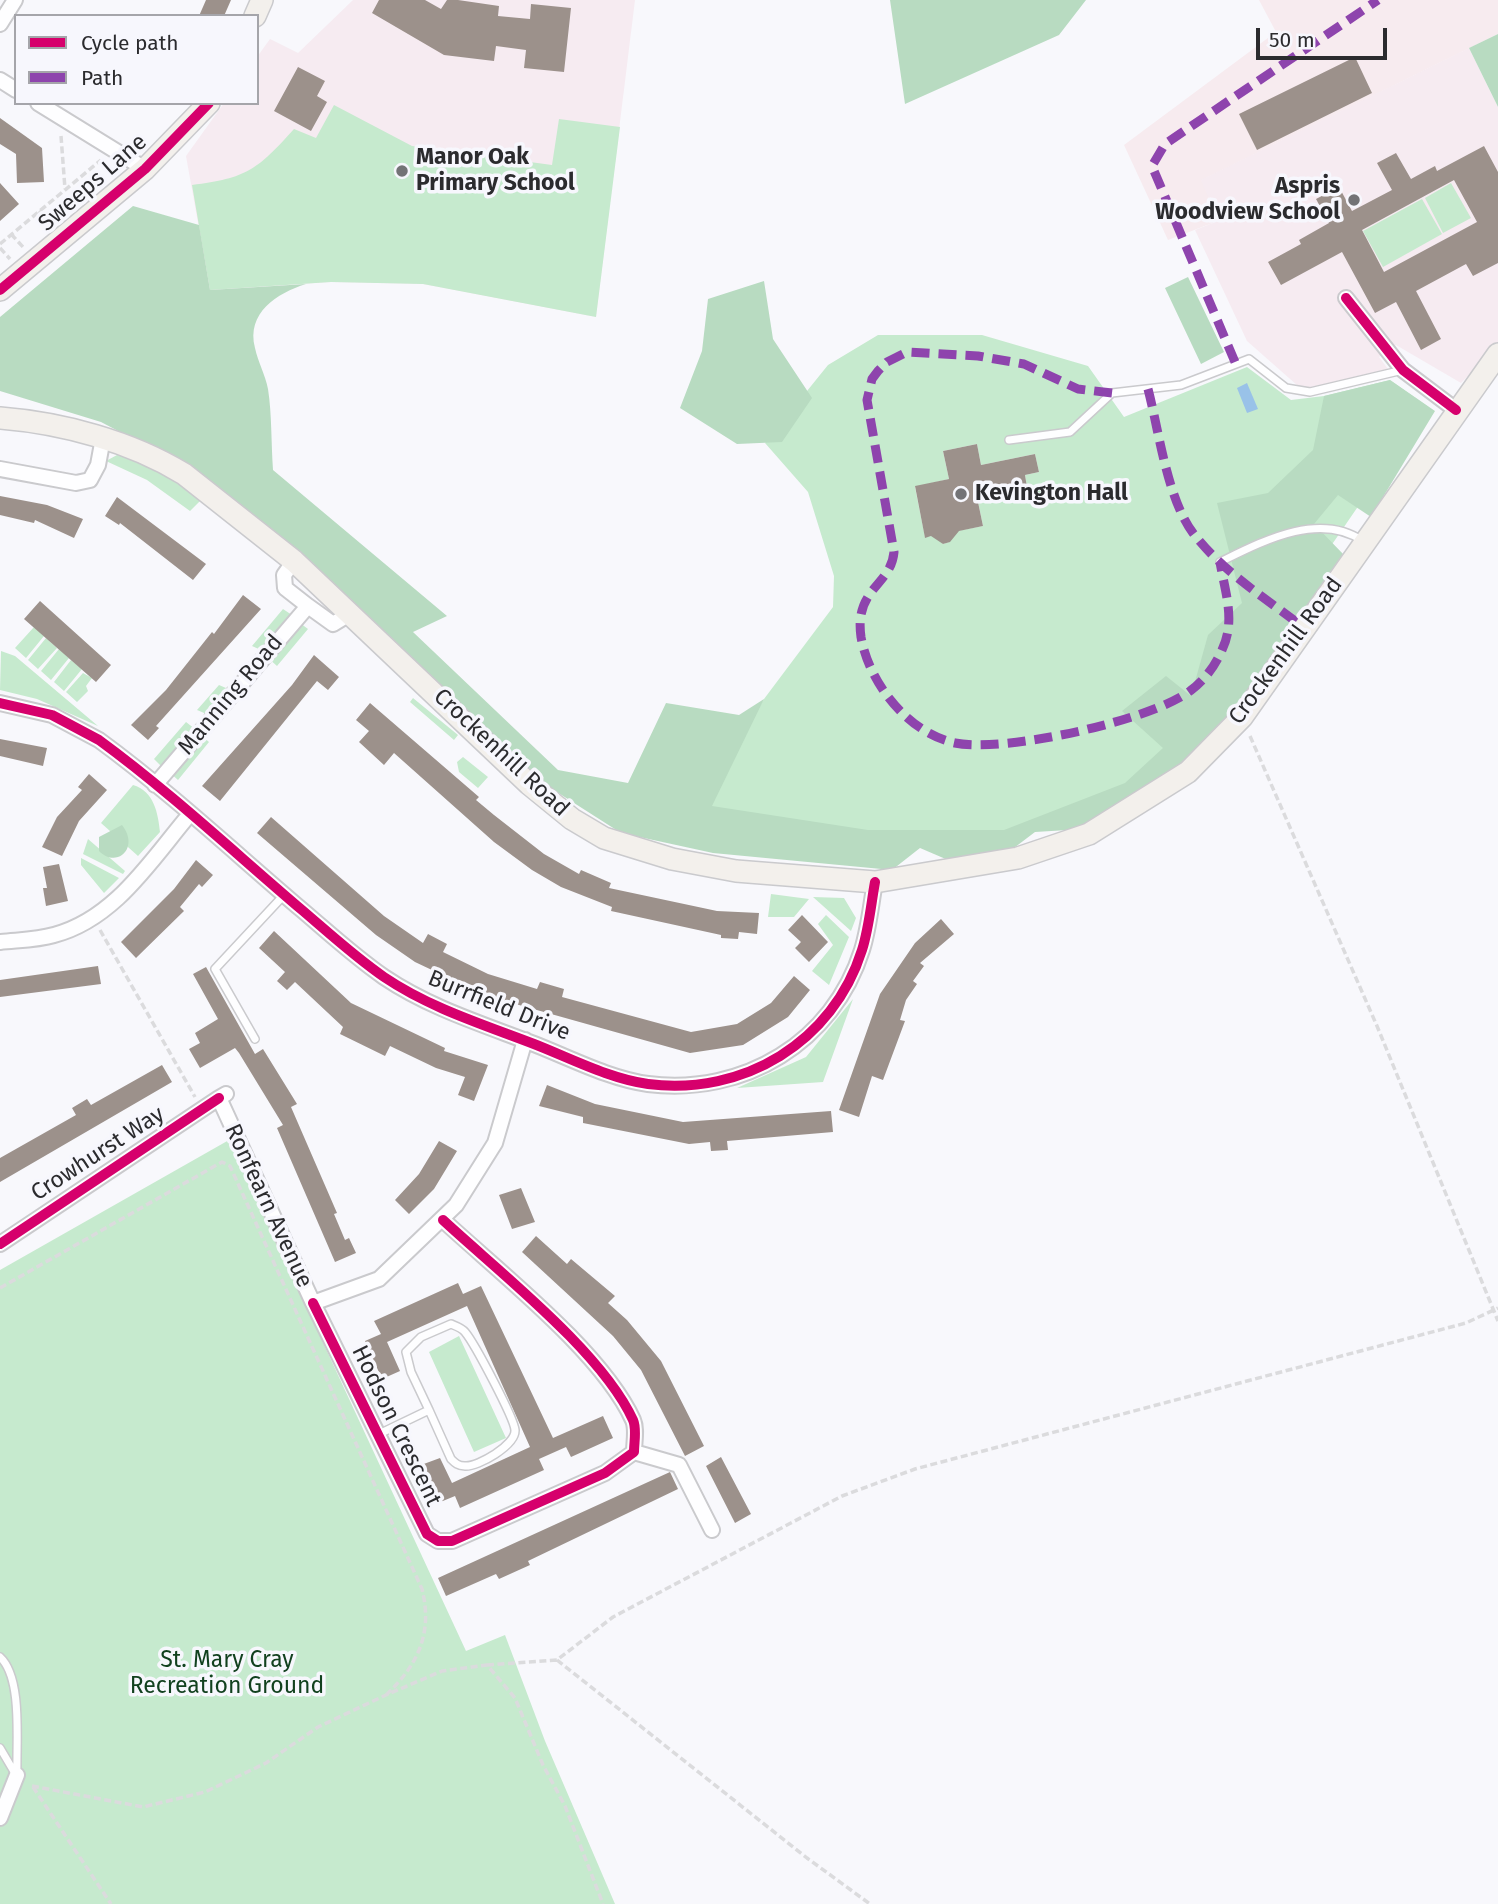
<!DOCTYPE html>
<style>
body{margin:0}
#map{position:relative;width:1498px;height:1904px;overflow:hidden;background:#f8f8fc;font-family:"Fira Sans",sans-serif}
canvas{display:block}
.legend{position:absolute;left:14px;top:14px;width:245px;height:91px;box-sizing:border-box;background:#f7f7fd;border:2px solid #a5a5aa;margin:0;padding:9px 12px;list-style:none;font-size:21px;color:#2b2b2e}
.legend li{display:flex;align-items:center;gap:14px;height:35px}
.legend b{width:35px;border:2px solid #a5a5aa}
.scale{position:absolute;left:1256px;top:28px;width:131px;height:32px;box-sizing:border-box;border:4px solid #2b2b2e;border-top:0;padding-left:9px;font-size:21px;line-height:24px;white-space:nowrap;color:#2b2b2e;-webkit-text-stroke:5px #f7f7fd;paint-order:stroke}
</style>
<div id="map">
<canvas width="1498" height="1904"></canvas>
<ul class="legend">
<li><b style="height:9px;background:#d6006c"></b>Cycle path</li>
<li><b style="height:9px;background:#8e44ad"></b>Path</li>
</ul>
<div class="scale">50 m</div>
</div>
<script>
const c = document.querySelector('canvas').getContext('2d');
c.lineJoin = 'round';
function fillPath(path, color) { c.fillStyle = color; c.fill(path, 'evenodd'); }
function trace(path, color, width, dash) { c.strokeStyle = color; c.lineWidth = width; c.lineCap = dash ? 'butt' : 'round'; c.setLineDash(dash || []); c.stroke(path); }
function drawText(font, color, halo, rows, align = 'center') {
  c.font = font + ' "Fira Sans",sans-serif'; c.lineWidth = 7; c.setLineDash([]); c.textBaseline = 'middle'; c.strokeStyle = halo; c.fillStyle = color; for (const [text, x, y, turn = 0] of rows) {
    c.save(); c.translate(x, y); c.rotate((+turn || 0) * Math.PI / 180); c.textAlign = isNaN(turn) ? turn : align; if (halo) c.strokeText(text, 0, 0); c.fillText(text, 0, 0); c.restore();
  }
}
fillPath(new Path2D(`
 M1259,0H1498V34L1202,180L1218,221L1168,240L1124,145L1276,32Z`), '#f7ebef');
fillPath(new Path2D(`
 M353,0H635L596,317L423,284L331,282L210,290L186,156L224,103H257V57L270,39L298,53Z
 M1469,48L1498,107V346L1461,383L1396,345L1379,357L1388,369L1308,388L1298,386L1247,341L1195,230L1218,221L1201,180Z`), '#f6ebf1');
fillPath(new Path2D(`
 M334,105L412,146L552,165L559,119L620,127L596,317L423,284L331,282L210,290L192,185C247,178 257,170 294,129L316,138Z
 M1451,183L1471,218L1443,233L1425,198Z
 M1422,199L1442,234L1383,267L1363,231Z
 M878,335H982L1088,366L1124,417L1247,367L1291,400L1324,396L1390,380L1427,406L1265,642L1128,791L980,840L678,838L764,699L833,607L834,576L808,492L765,443L828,365ZM977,444L981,465L1035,454L1039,472L1025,475L1027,487L1006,492V496L978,502L983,526L952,532L949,542L943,544L937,535L925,537L915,487L949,479L943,451Z
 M117,455C149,460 177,479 201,500L190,511L147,480L106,461Z
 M283,609L292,615L263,651L252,646Z
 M300,623L308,629L277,666L268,658Z
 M34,627L44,636L26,658L15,648Z
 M46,638L57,648L38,669L28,660Z
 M59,649L69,658L51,680L41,671Z
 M1,651L15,656L98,726L37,699L0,690Z
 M71,660L82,669L64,691L54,682Z
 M83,673L92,678L86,686L88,691L77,702L66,692Z
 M219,685L226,688L209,715L197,710Z
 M413,698L458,735L454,740L410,702Z
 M186,722L195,729L162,767L154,759Z
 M201,735L209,742L178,780L169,772Z
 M463,757L488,777L478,788L459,772L457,762Z
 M133,785C154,791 158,813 160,832L138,856L101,823Z
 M88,839L125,871L123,874L83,854Z
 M81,858L119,878L104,893L81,865Z
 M771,894L809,899L794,917H768Z
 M813,897L844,898L856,918L851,931Z
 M826,915L849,937L829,985L812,971L833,945L818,924Z
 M853,999L823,1082L737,1088L806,1057Z
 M229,1140L466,1651L505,1635L545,1741L615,1904H0V1270Z
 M459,1336L506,1438L474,1452L429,1352Z`), '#c6eace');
fillPath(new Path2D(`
 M890,0H1086L1059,35L905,104Z
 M1498,34V107L1469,48Z
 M133,206L199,225L210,290L306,284C277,293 246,313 255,348C258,362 265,374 268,389C272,415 271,443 273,470L447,616L413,632L558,770L628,783L666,703L739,715L764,699L712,806L868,830H1004L1125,783L1163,748L1122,711L1166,676L1191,696L1208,635L1242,603L1217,503L1268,493L1313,450L1324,396L1390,380L1435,411L1371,517L1338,495L1314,524L1344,555L1243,703L1182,765L1084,829L1035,832L1002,857L955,863L920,848L892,870L713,853L621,833L549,787L451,699L358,606L253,516L181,464L101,422L0,391V317Z
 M1188,277L1224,352L1201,364L1165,288Z
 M764,281L773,339L812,398L782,442L737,444L680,408L702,351L708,299Z
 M122,825C140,848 117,869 99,851V837Z`), '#b8dbc1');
fillPath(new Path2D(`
 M1247,383L1258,409L1247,413L1237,388Z`), '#99c2e8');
fillPath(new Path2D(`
 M206,0H231L224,16H199Z
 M379,0H425L441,9L447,0H458L499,6L498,16L530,19L531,4L571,8L564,72L524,68L526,50L496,46L494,61L444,55L372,13Z
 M1355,57L1372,93L1257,150L1239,114Z
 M298,67L325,81L317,96L327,102L311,131L274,111Z
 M0,118L42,148L44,182L17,183L16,154L0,144Z
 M1484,146L1498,172V263L1473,276L1466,264L1416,291L1441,339L1421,350L1396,302L1375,313L1342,252L1281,285L1268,262L1301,244L1299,240L1329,223L1316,199L1339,187L1352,211L1392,190L1377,163L1396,153L1411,179L1435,166L1437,171ZM1454,180L1477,222L1384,272L1362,230Z
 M0,183L19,204L0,221Z
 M977,444L981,465L1035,454L1039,472L1025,475L1027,487L1006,492L1007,496L978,502L983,526L959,531L950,542L943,544L931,536L925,538L915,486L949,479L943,451Z
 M0,496L47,505L83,519L74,538L35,520L34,523L0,515Z
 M117,497L206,564L193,580L120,523L119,525L105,516Z
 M243,595L261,609L156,726L159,728L148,740L131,725L166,690L212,632L214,634Z
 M40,601L111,665L96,682L24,619Z
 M314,655L339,677L328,690L317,681L220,801L202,786L292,685Z
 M370,703L479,797L476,800L494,815L544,854L579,874L581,870L611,883L609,888L717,911L759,913L757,934L739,932L738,939L721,938V935L611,911L612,907L561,887L532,870L494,842L394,753L384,765L359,742L369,731L356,720Z
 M0,739L47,748L43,766L0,756Z
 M89,774L107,790L79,821L62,856L42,847L57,817L82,790L78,787Z
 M271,817L384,916L423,943L428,934L447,944L443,952L488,974L537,989L540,982L564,989L562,997L691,1032L737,1024L771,1003L794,976L810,990L788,1017L743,1045L690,1053L487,996L415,962L376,935L257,833Z
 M196,860L213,875L202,887L199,884L180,907L184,911L136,958L121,942L174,889Z
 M59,864L68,901L46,906L43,888H47L43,867Z
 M802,915L828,942L809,962L795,948L801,942L788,930Z
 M941,919L954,934L920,963L924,966L913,981L917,984L906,1000L900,1020L905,1021L883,1080L872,1076L859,1117L839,1110L880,994L915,943Z
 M274,931L351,1003L445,1048L444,1051L488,1065L474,1101L458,1095L465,1077L436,1068L390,1046L385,1056L340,1034L343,1027L295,982L287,990L277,981L285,972L259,948Z
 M98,966L101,984L0,997V980Z
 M206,967L255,1054L263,1049L297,1104L291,1107L337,1213L334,1214L345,1240L349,1238L356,1253L335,1262L277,1128L283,1125L239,1053L235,1048L200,1068L189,1049L200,1043L195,1033L218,1019L193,974Z
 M162,1065L172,1082L0,1182V1158L76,1115L72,1108L87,1099L91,1105Z
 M547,1085L595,1104L683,1122L831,1111L833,1132L727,1141L728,1150L711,1151L710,1142L689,1144L583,1123V1117L539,1106Z
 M439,1141L457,1151L434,1189L409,1214L395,1200L419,1174Z
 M521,1188L535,1222L512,1229L499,1195Z
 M536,1236L567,1264L571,1259L615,1296L608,1303L627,1320L661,1361L704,1446L685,1456L641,1370L613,1336L522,1252Z
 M458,1283L463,1294L481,1286L553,1438L603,1416L613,1438L571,1457L566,1447L539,1459L544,1470L460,1508L455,1496L438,1503L421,1465L440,1458L452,1483L530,1447L467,1306L387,1342L400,1371L382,1379L365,1341L381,1334L374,1321Z
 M721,1457L751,1514L735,1523L706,1466Z
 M670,1472L678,1489L528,1561L530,1565L499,1579L496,1574L446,1596L438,1578Z`), '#9c918b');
const lane = new Path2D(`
 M1009,440L1070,432L1112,393L1181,385L1249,359L1286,388L1310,392L1403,370
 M1220,562C1263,541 1319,511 1363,541
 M255,1039L215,969L284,895
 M379,1434L429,1410L411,1372L406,1352L421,1337L451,1324C456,1326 462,1328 465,1332C475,1344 514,1418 515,1430C516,1445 478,1467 465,1466C458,1466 455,1463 451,1459L429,1410
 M0,1657C23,1678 16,1743 17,1775
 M0,1748L16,1775`);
const street = new Path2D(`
 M0,24L15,0
 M0,80L16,90
 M38,103L145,169
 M1346,298L1403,370L1456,410
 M0,469L76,483L90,480L98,465L103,438
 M308,606L333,624L351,613
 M0,703L52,715L99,740C170,792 235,853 302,910C329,933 355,957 384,977C430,1008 482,1024 534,1044C570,1058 610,1079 648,1084C744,1096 833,1042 862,950C869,928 871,904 875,882
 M155,785L308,606L285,588L284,575L294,561
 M0,942C18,940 37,940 54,935C115,919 151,860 190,814
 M226,1094L219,1098L313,1303L379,1279L456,1205L495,1143L525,1040
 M0,1244L219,1098
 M313,1303L427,1534L438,1541H452L605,1473L634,1452C634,1442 637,1429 633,1420C602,1352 499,1272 443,1220
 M634,1452L679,1465L712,1530
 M0,1818L17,1775`);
const secondary = new Path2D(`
 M255,16L262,0
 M0,290L145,169L209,103
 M0,418C62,423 130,441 184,474L294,561L529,784L572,819L604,838L672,859L736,871L875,882L1018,858L1089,834L1188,772L1242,717L1498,354`);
trace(lane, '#cacacd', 10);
trace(street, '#cacacd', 18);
trace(secondary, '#cacacd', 24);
trace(new Path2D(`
 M61,136L65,189
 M39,211L52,225
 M11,234L24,248
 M0,244L101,160
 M0,248L10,259
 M1250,736L1377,1026L1498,1321
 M100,930L195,1097
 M0,1288L222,1162L230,1166L422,1589C433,1633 418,1665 386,1695
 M557,1660L807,1858L870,1904
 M487,1665L557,1660L613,1617L842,1496L915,1469L1466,1323L1498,1308
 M32,1786L143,1807L205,1792L266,1763L318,1727L386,1695L442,1671L487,1665L515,1698L543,1765L565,1806L603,1904
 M33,1787L111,1904`), '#dbdbdd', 3.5, [7, 3.5]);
trace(lane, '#fefeff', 7);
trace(street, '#fefeff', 14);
trace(secondary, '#f3f0ec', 21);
trace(new Path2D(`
 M1235,362L1152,166L1165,144L1378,0
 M1148,389C1159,431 1167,498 1193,533C1222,571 1265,598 1303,627
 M1112,393L1078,389L1024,364L978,356L907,352L887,362L878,371L872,379L867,400L894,552C891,586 854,588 861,637C869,683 908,733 955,743C1003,753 1150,721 1190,691C1204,681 1215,666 1222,650C1236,621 1225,592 1220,562`), '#8e44ad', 9, [18, 9]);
trace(new Path2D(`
 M0,290L145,169L209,103
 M1346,298L1403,370L1456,410
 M0,703L52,715L99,740C170,792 235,853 302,910C329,933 355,957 384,977C430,1008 482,1024 534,1044C570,1058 610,1079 648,1084C744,1096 833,1042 862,950C869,928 871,904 875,882
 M0,1244L219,1098
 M313,1303L427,1534L438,1541H452L605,1473L634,1452C634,1442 637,1429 633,1420C602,1352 499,1272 443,1220`), '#d6006c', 10);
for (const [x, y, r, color] of [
 [402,171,7,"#737376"],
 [1354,200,7,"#737376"],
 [961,494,7,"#737376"]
]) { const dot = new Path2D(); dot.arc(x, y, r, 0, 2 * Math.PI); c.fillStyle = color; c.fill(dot); trace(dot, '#f7f7fd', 2.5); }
drawText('bold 23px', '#2b2b2e', '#f7f7fd', [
 ["Manor Oak",416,158],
 ["Primary School",416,184],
 ["Aspris",1340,187,"right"],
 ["Woodview School",1340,213,"right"],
 ["Kevington Hall",975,494]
], 'left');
drawText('23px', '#2b2b2e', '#f7f7fd', [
 ["Sweeps Lane",93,183,-41],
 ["Crockenhill Road",1286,651,-54],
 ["Manning Road",231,695,-50],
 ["Crockenhill Road",501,753,43],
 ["Burrfield Drive",499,1006,22],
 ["Crowhurst Way",98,1154,-33],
 ["Ronfearn Avenue",268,1206,65],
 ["Hodson Crescent",396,1426,64]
]);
drawText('23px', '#12411f', '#f7f7fd', [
 ["St. Mary Cray",227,1661],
 ["Recreation Ground",227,1687]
]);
</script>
